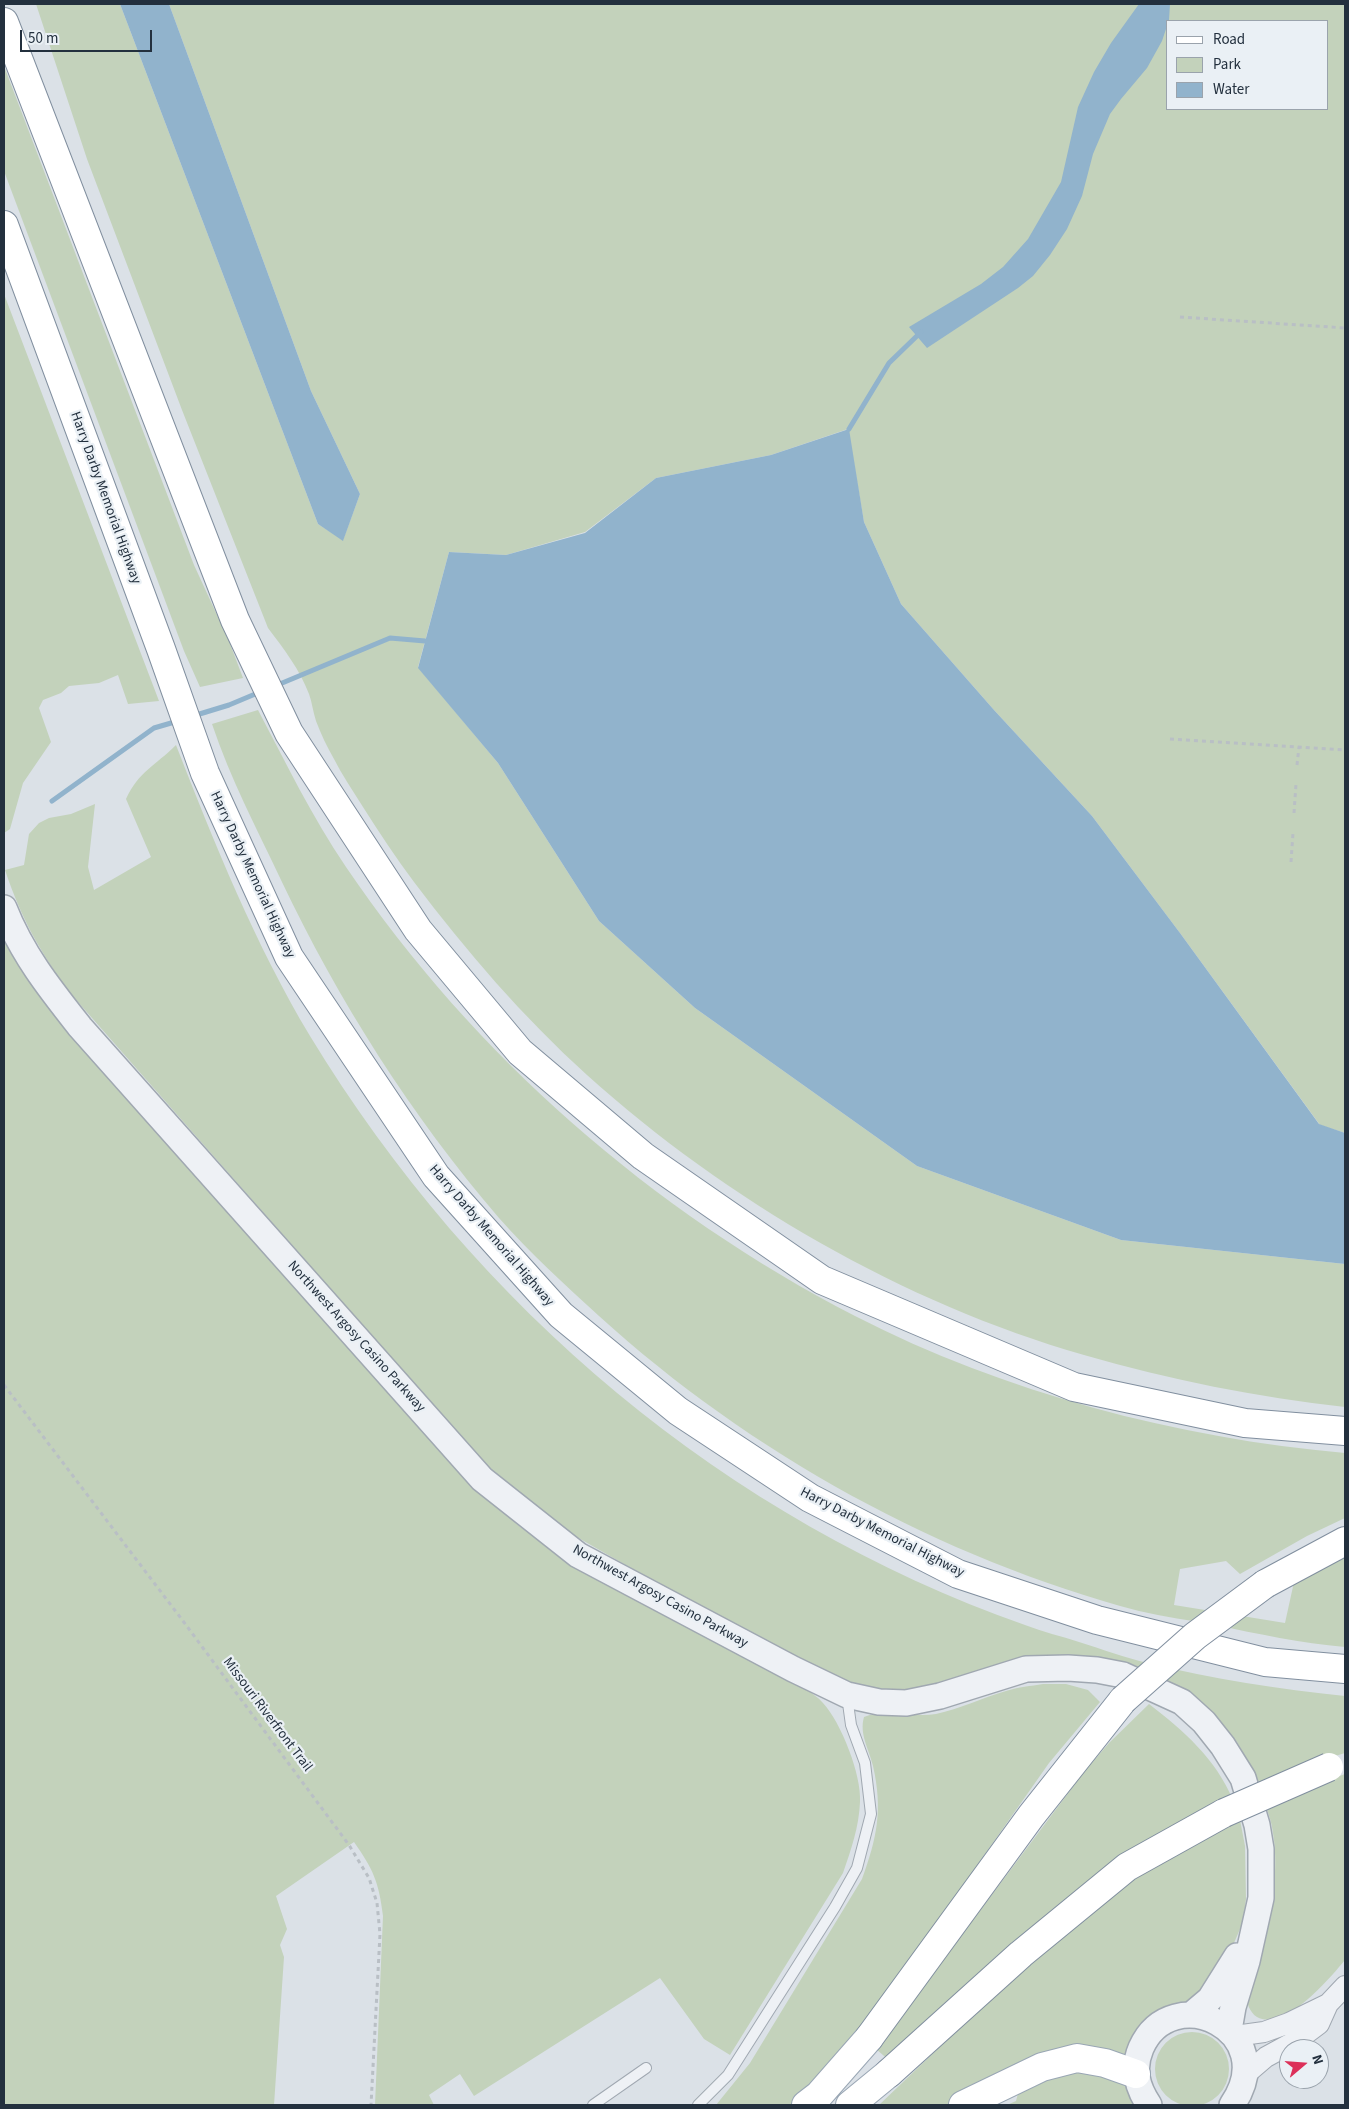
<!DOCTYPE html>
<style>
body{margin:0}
#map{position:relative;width:1349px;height:2109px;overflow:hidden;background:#dbe1e7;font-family:"Source Sans 3",sans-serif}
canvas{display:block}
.frame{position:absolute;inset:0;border:5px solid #23303e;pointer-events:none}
.legend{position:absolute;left:1166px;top:20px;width:162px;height:90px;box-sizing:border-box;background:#eaf0f5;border:1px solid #9aa3ac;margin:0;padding:6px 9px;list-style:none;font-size:15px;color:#23303e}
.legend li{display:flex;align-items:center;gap:10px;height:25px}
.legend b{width:25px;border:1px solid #9aa3ac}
.north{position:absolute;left:1279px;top:2039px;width:50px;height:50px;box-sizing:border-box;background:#eaf0f5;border:1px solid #9aa3ac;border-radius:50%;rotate:72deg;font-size:14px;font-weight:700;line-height:20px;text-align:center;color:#23303e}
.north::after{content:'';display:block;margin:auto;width:18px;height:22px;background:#dc3059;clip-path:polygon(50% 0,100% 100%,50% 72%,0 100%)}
.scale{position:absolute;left:20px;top:30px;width:132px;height:22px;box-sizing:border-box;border:2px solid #23303e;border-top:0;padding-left:6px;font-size:15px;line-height:18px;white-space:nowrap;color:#23303e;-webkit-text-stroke:4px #eaf0f5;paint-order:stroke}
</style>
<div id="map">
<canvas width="1349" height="2109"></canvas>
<div class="frame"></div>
<ul class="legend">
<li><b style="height:6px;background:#fff"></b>Road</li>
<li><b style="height:14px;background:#c3d2bb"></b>Park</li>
<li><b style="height:14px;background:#91b3cc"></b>Water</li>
</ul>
<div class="north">N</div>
<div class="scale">50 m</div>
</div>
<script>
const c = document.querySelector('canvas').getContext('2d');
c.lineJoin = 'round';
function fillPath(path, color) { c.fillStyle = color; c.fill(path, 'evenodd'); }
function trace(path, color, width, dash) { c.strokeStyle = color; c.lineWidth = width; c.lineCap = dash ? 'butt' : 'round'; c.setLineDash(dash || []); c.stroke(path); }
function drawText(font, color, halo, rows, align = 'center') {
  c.font = font + ' "Source Sans 3",sans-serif'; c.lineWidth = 4.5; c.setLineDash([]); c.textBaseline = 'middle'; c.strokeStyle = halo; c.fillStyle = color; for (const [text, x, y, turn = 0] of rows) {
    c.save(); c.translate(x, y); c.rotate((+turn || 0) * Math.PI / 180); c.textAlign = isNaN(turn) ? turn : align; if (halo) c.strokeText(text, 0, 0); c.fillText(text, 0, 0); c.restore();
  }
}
fillPath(new Path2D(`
 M36,4H120L318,524L343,540L360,494L311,391L169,4H1345V1133L1320,1125L1180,933L1092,816L994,710L901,604L864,522L848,429L771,455L656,478L585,532L506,555L449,552L418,667L498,763L599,921L695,1008L917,1166L1121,1240L1345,1264V1407C1257,1397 1170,1380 1084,1355C903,1303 727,1201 587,1075C523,1017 466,951 414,882C396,858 379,832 363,807C353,791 342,775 334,759C327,747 321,734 316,721C313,712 312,702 309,694C300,670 284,649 268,628L182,410L87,159ZM1168,21H1328V109H1168Z
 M4,66L194,565L229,641L243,678L200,687L184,651L4,171Z
 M4,294L159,701L128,704L118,675L99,683L69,686L61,693L43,700L39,708L51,742L23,783L10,829L4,833Z
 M258,710C286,763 312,817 346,867C474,1056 652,1211 855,1316C1005,1393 1177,1438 1345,1453V1518L1307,1536L1240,1574L1226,1561L1180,1569L1174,1605L1285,1623L1294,1582L1345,1555V1647C1301,1643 1258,1634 1215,1625C1190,1620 1164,1617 1139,1611C940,1558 751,1454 599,1316C565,1285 530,1253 499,1218C411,1115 339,1002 281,880C257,829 230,778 212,724Z
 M176,745C215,845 255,944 310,1036C475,1308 725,1519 1025,1625C1043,1632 1061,1636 1079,1642C1102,1649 1125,1658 1148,1663C1213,1679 1279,1689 1345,1696V1753L1322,1760L1261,1786L1237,1742L1212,1714L1174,1686L1136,1666L1088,1656L1045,1655L1023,1659L908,1694L865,1689L812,1667L624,1564L568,1532L505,1484L481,1460L70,993C39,950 22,920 5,870L24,865L29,834L39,823L49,818L71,814L95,804L88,867L94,890L151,857L126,799C139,771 155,766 176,745Z
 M4,932L486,1497L519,1526L550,1548L805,1688C811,1693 818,1697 823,1703C841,1722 862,1776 860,1802C859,1827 851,1850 843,1873L730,2055L704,2039L660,1978L474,2096L460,2074L429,2095L434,2105H375L383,1916C379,1882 373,1869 354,1842L276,1896L287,1929L280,1945L284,1957L274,2105H4Z
 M1043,1684H1066L1088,1690L1100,1702L1049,1763L879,2005L822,2072L790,2105H716L750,2063L862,1879C877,1838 883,1810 873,1766C869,1749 859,1734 864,1717C887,1708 912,1718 936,1714C960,1709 982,1698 1006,1691C1018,1687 1031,1686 1043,1684Z
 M1149,1704C1183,1730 1216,1759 1233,1800L891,2062L876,2049L1084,1772L1109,1743Z
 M1345,1774V1960C1330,1978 1285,2032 1257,2017C1250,2013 1246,2002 1246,1994C1245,1971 1262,1950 1267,1929C1274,1901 1278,1861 1273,1833C1272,1823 1268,1813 1265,1803Z
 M1240,1820L1245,1846L1246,1899L1243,1922L1234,1943L1212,1984L1127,2063L1105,2056L955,2105H879L1016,1974L1140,1874Z
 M1155 2069a37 37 0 1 1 74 0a37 37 0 1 1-74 0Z
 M1062,2067L1117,2079L1128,2089L1135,2105H1007L1016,2101L1020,2086Z`), '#c3d2bb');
fillPath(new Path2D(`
 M120,4H169L311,391L360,494L343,541L318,524Z
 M1139,4H1170L1169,20L1162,41L1147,68L1121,99L1110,114L1093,154L1082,196L1067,229L1050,255L1033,276L1018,288L927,348L909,327L981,284L1003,267L1028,239L1061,182L1078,107L1094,72L1111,43Z
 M849,429L864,522L901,604L994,710L1092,816L1180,933L1319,1124L1345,1133V1264L1121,1240L917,1166L695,1008L599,921L498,763L418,668L449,552L506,555L585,533L656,478L771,455Z`), '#91b3cc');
trace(new Path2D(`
 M849,429L889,363L921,332
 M275,686L390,638L425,641
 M193,716L229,705L260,692
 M52,801L154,728L178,721`), '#91b3cc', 5);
const service = new Path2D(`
 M593,2105L646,2068
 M698,2105L728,2075L835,1907L857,1868L871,1814L865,1763L851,1725L847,1696`);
const minor = new Path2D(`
 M1235,2036L1264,2032L1289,2023L1328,2004
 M1245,2075L1266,2057L1299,2039L1319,2024L1328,2004L1345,1986`);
const tertiary = new Path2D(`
 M4,908C22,954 50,989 80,1027L482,1479L578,1555L793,1669L847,1695L879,1702L906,1703L940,1696L1026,1669L1068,1668L1097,1670L1123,1675L1182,1702L1204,1722L1223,1746L1243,1778L1257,1825L1261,1849V1898L1247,1961L1233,2007L1229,2030
 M1191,2015L1210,1999L1237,1956
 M1149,2105C1137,2087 1132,2069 1141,2048C1172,1978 1283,2031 1232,2105`);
const primary = new Path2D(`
 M806,2105L819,2095L869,2038
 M850,2105L889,2073
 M963,2105L1042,2067L1077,2058L1105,2063L1136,2074`);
const motorway = new Path2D(`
 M4,22L235,620L289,733L418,930L520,1052L643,1156L822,1280L1074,1387L1245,1423L1345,1431
 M4,225L161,649L205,773L289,957L436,1176L561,1315L678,1411L810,1498L958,1574L1097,1620L1265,1662L1345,1669
 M1265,1584L1345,1541
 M869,2038L1031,1816L1123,1700
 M889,2073L1021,1954L1127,1867L1224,1813`);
trace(service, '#a0a8b1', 12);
trace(minor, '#a0a8b1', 22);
trace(tertiary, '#a0a8b1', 28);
trace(primary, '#99a6b4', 30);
trace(motorway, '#818f9f', 30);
trace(new Path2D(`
 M1180,317L1345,328
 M1170,739L1345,750
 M1297,765L1299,747
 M1294,813L1296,784
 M1291,862L1293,833
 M4,1385L183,1621L349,1845L369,1878L377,1903L380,1934L371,2105`), '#b9bfc5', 3, [4, 4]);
trace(service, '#eef1f5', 10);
trace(minor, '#eef1f5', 20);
trace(tertiary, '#eef1f5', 25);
trace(primary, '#fff', 28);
trace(motorway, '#fff', 28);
const motorwayBridge = new Path2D(`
 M1123,1700L1195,1636L1265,1584
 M1224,1813L1329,1767`);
trace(motorwayBridge, '#818f9f', 30, []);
trace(motorwayBridge, '#fff', 28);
drawText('14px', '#23303e', '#eaf0f5', [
 ["Harry Darby Memorial Highway",105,498,70],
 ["Harry Darby Memorial Highway",252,875,65],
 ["Harry Darby Memorial Highway",491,1236,49],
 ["Northwest Argosy Casino Parkway",356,1337,48],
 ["Harry Darby Memorial Highway",882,1533,27],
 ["Northwest Argosy Casino Parkway",660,1597,29],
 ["Missouri Riverfront Trail",267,1715,53]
]);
</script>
